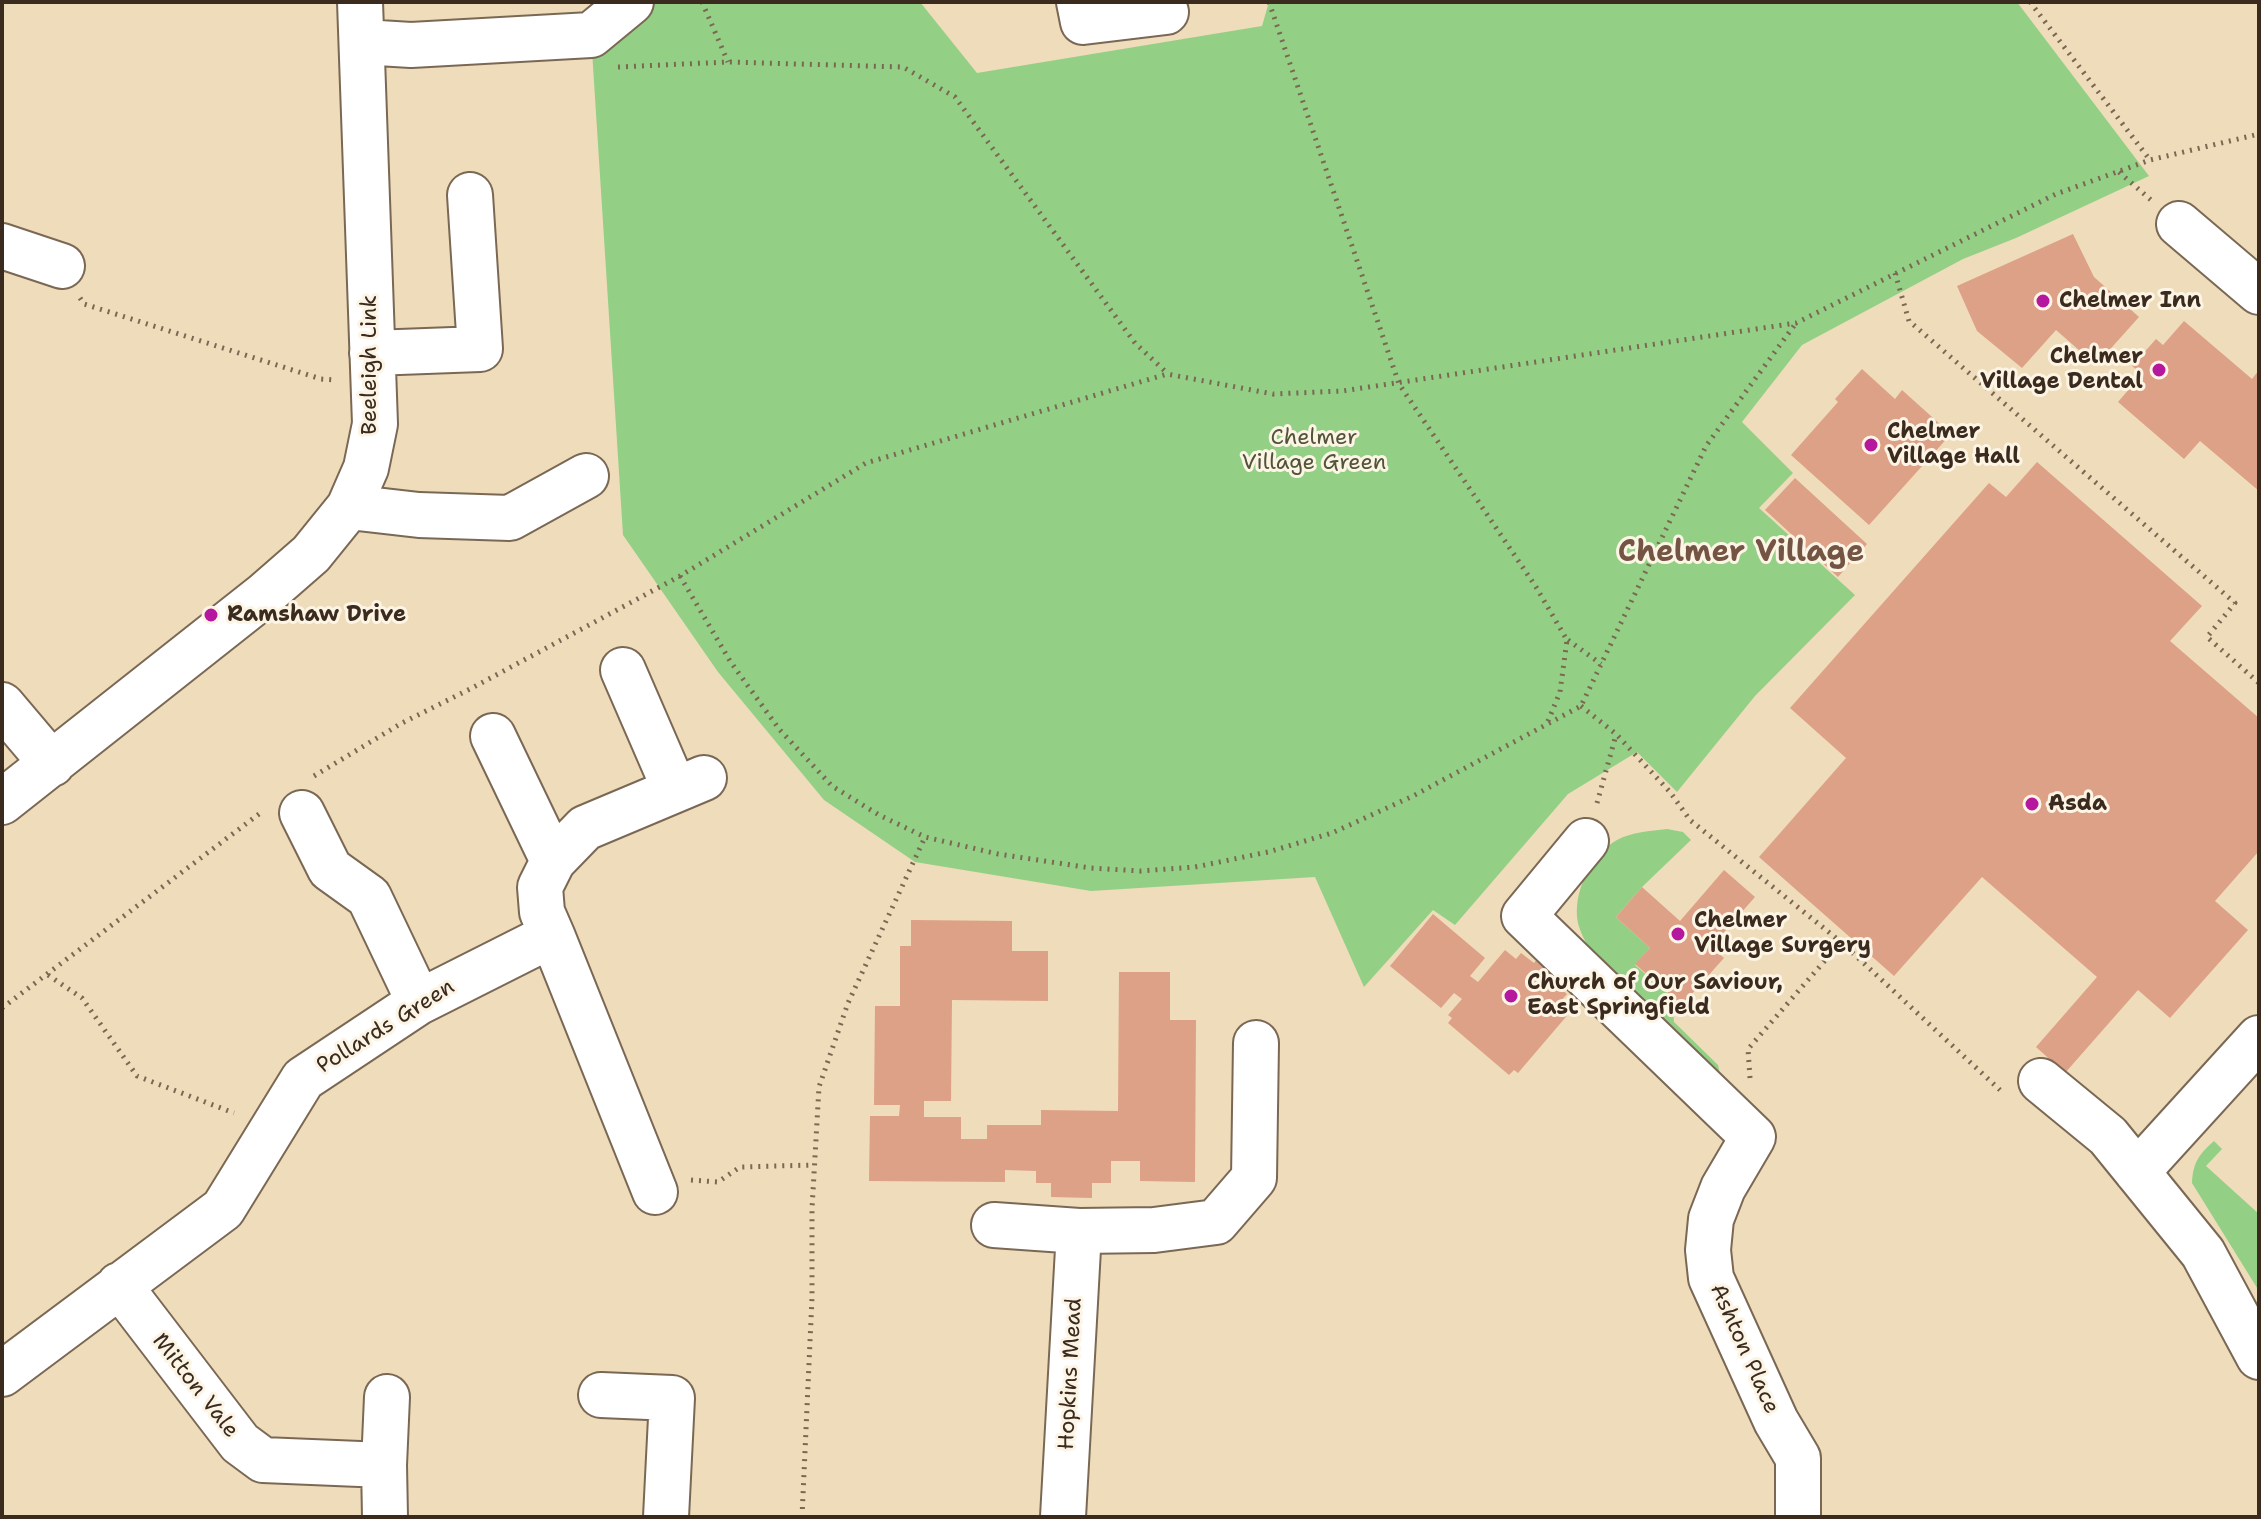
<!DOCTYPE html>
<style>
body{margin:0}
#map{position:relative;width:2261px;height:1519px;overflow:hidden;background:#efdcba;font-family:"Shantell Sans",sans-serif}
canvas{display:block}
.frame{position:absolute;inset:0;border:4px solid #3b2a1e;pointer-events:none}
</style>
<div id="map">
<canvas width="2261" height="1519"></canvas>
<div class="frame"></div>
</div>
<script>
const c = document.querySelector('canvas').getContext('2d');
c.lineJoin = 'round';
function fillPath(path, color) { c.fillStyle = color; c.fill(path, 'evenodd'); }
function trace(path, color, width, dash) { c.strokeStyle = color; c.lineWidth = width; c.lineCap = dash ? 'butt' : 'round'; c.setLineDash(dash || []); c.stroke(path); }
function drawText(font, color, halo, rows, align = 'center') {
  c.font = font + ' "Shantell Sans",sans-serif'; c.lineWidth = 6; c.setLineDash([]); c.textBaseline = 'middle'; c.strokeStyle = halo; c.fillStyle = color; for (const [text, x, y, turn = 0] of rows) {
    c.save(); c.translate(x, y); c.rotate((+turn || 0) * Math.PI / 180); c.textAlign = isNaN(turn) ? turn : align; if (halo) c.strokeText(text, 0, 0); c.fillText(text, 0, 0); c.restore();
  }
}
fillPath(new Path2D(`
 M640,2H920L977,73L1262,26L1269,2H2017L2149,176L2016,238L1963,259L1802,345L1742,422L1793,473L1759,508L1855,595L1755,696L1677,792L1637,752L1568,794L1455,925L1433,910L1364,987L1315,877L1091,891L915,862L824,800L718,672L623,535L591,35Z
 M1667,829L1683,832L1691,840L1642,887L1616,917L1650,948L1635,965L1672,997L1674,1022L1718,1065L1720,1074L1743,1096L1744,1108L1594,957C1588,946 1581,935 1578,923C1572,893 1591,855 1617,840C1632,832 1650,831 1667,829Z
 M2214,1141L2222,1149L2206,1166L2259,1214V1291L2192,1183C2193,1163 2199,1154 2214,1141Z`), '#93d085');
fillPath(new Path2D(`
 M2073,234L2094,277L2139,317L2096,365L2056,330L2022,368L1977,331L1957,286Z
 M2184,321L2252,379L2259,370V491L2200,441L2184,459L2118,402L2142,374L2132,366L2156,339L2163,345Z
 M1862,369L1895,399L1902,390L1951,434L1869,525L1791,455L1838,402L1835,399Z
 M2037,462L2202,606L2170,641L2259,718V851L2215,901L2248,930L2170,1018L2138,990L2065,1073L2036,1047L2097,977L1982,877L1894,976L1759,857L1846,758L1790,708L1989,483L2006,497Z
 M1795,478L1867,544L1838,577L1765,510Z
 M1724,870L1755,897L1711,947L1724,958L1682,1005L1635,964L1650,948L1616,917L1642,887L1680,921Z
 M1433,914L1485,958L1470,976L1478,982L1505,950L1516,959L1521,953L1534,963L1544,951L1570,974L1559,987L1567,994L1560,1002L1571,1011L1518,1073L1514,1070L1509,1075L1448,1023L1452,1018L1448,1015L1462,999L1454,993L1441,1008L1390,966Z
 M911,920L1012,921V951H1048V1001L952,1000L951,1101H924V1117H961V1139H987V1125H1041V1110L1118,1111L1119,972H1170V1020H1196L1195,1182L1140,1181V1161H1111V1183H1092V1198L1051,1197V1183H1036V1171L1005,1170V1182L869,1181L870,1116H899L900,1105H874L875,1006H900V946H911Z`), '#dda187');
const minor = new Path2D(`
 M1079,2L1083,22L1166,12
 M362,42L411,45L591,35L631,2
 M2179,224L2259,292
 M2,246L62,266
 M372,353L480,349L470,195
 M349,507L419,515L510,518L586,476
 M623,670L675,790
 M2,705L52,764
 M493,736L553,861
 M2,802L264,595L311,554L349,507L366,468L375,424L360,2
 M302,813L330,869L369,897L419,1002
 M1586,841L1524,916L1753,1137L1723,1188L1711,1219L1708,1250L1711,1278L1776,1421L1798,1458V1517
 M552,935L655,1192
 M2041,1081L2108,1136L2203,1253L2259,1357
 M2137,1172L2259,1038
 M994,1225L1079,1231
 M119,1285L240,1443L263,1460L384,1465L387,1397
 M2,1374L223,1209L303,1079L419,1002L552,935L542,912L540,887L553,861L585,828L704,778
 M601,1395L672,1398L666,1517
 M384,1465L385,1517
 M1063,1517L1079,1231L1154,1230L1216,1222L1254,1178L1256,1043`);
trace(minor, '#7a6855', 48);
trace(new Path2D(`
 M702,2L728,62
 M1269,2L1399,384L1536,587L1567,640L1560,692L1546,726
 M2030,2L2150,160
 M618,67L728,62L903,67L955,97L1135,343L1167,373
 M2119,172L2151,200
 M1895,273L1909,321L2235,603L2207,637L2259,683
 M80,298L84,304L321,379L336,380
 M680,576L730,661L779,729L832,786L879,815L925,837L998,854L1091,868L1140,871L1195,867L1268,852L1332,833L1413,796L1581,706L1706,446L1796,323
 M1568,640L1601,664
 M1581,706L1616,734L1670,792L1690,820L1841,942L2000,1090
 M314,776L402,723L472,688L680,576L866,463L1167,374L1273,394L1342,391L1796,323L2056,194L2150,160L2259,134
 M1597,803L1616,735
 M48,975L82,998L137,1076L234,1113
 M2,1008L263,811
 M1750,1078L1748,1049L1841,942
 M691,1180L718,1182L740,1167L814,1165
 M802,1517L812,1298V1209L819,1087L848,1003L925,837`), '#7a6855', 5, [2, 6]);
trace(minor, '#fff', 44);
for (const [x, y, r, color] of [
 [2043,301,8,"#b5179e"],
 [2159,370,8,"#b5179e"],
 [1871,445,8,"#b5179e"],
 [211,615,8,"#b5179e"],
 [2032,804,8,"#b5179e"],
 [1678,934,8,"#b5179e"],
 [1511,996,8,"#b5179e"]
]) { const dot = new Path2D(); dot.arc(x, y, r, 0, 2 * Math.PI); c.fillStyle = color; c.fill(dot); trace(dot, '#fcf5e5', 3); }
drawText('bold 22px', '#3b2a1e', '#fcf5e5', [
 ["Chelmer Inn",2059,301],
 ["Chelmer",2143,357,"right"],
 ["Village Dental",2143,382,"right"],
 ["Chelmer",1887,432],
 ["Village Hall",1887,457],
 ["Ramshaw Drive",227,615],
 ["Asda",2048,804],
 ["Chelmer",1694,921],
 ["Village Surgery",1694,946],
 ["Church of Our Saviour,",1527,983],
 ["East Springfield",1527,1008]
], 'left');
drawText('22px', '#3b2a1e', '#fcf5e5', [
 ["Beeleigh Link",370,365,-90],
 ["Pollards Green",386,1027,-32],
 ["Ashton Place",1744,1349,66],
 ["Hopkins Mead",1071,1374,-87],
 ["Mitton Vale",195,1386,52]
]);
drawText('22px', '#515438', '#fcf5e5', [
 ["Chelmer",1314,438],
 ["Village Green",1314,463]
]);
drawText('bold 30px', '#745443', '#fcf5e5', [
 ["Chelmer Village",1741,553]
]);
</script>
